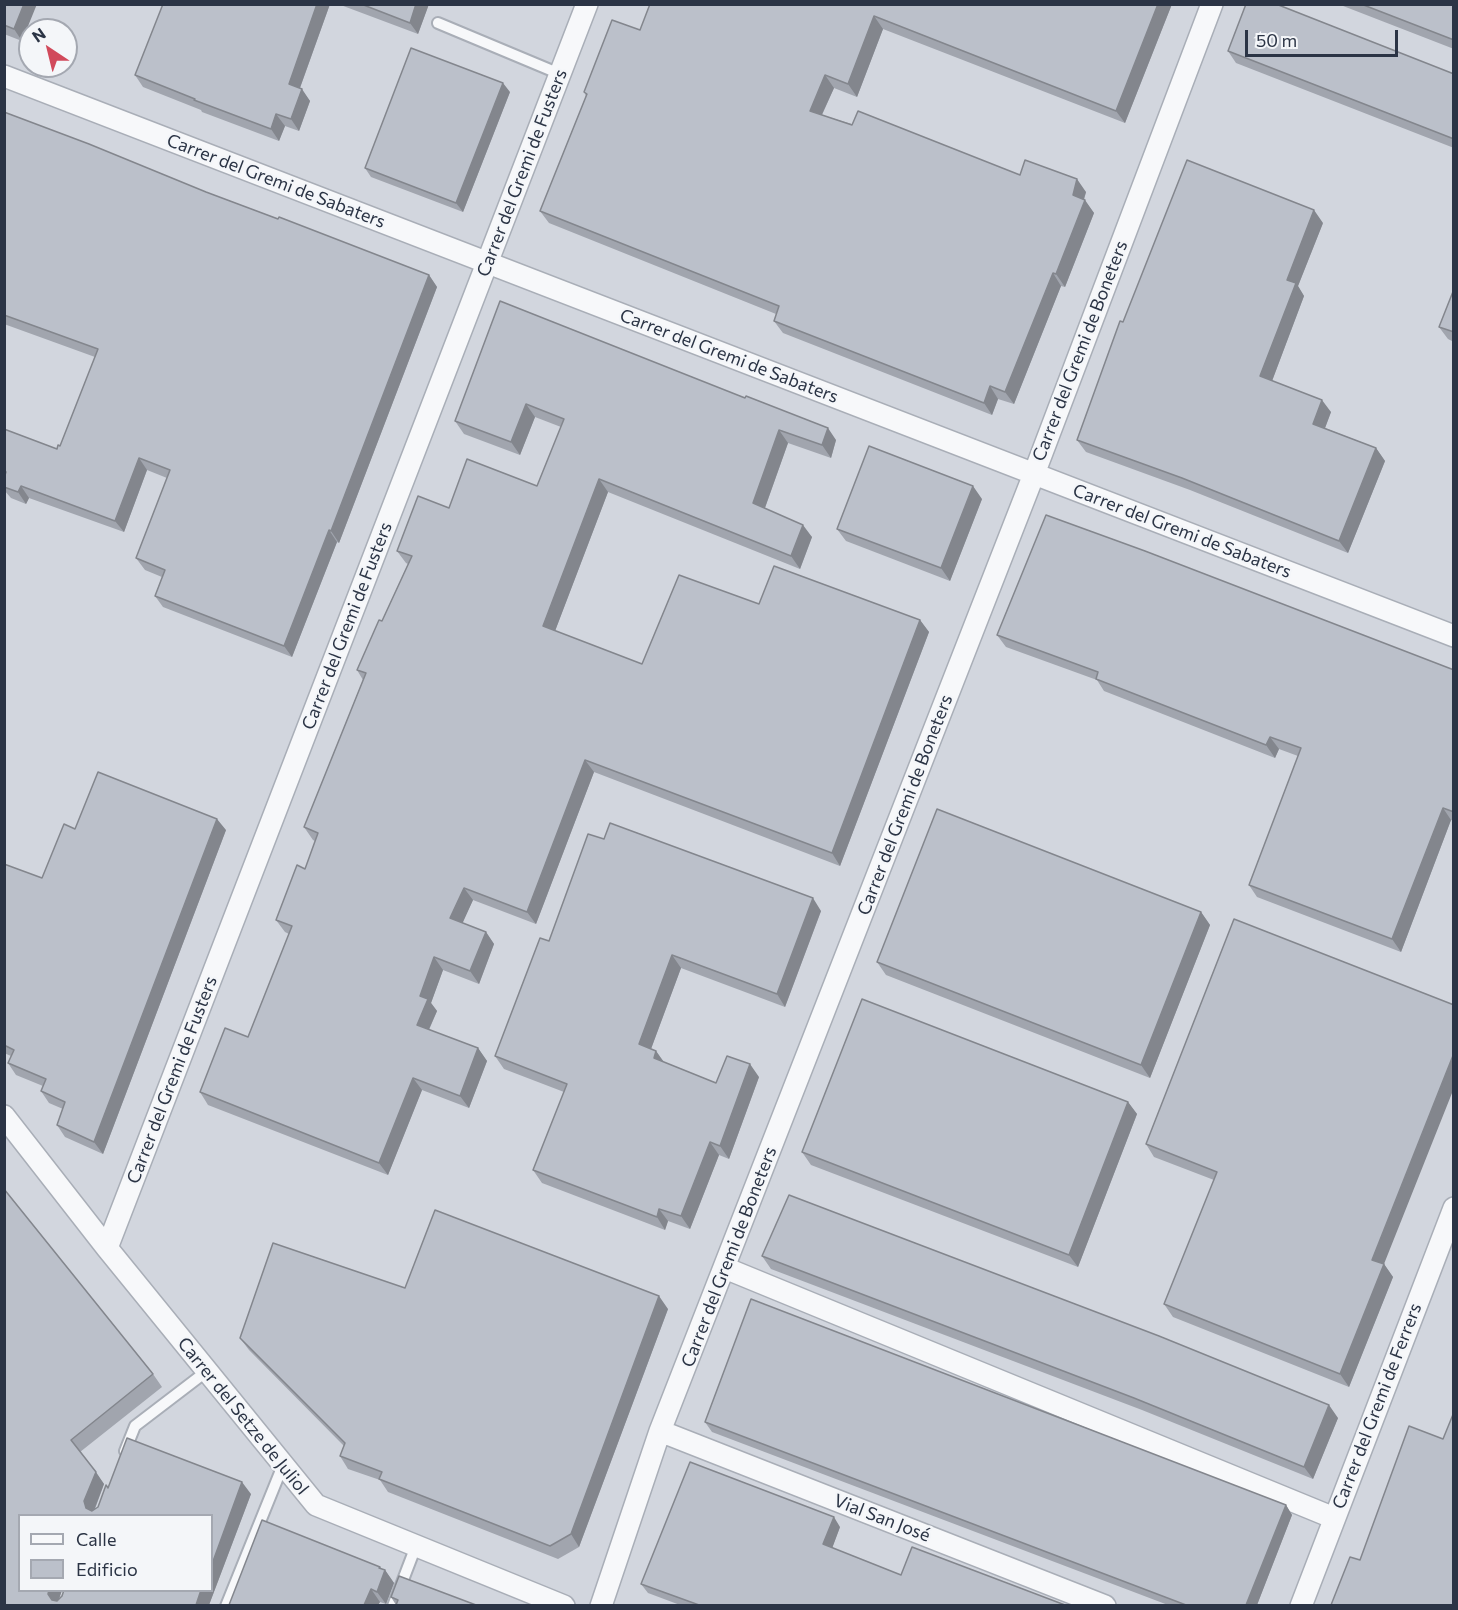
<!DOCTYPE html>
<meta charset="utf-8">
<style>
body{margin:0}
#map{position:relative;width:1458px;height:1610px;overflow:hidden;background:#e4e7ec;font-family:Commissioner,sans-serif}
canvas{display:block}
.frame{position:absolute;inset:0;border:6px solid #2b3445;pointer-events:none}
.legend{position:absolute;left:18px;top:1514px;width:195px;height:78px;box-sizing:border-box;background:#f4f6f9;border:2px solid #a4a8b1;margin:0;padding:8px 10px;list-style:none;font-size:18px;color:#2b3445}
.legend li{display:flex;align-items:center;gap:12px;height:30px}
.legend b{width:30px;border:2px solid #a4a8b1}
.north{position:absolute;left:18px;top:18px;width:60px;height:60px;box-sizing:border-box;background:#f4f6f9;border:2px solid #a4a8b1;border-radius:50%;rotate:325deg;font-size:16px;font-weight:700;line-height:24px;text-align:center;color:#2b3445}
.north::after{content:'';display:block;margin:auto;width:21px;height:27px;background:#d1495b;clip-path:polygon(50% 0,100% 100%,50% 72%,0 100%)}
.scale{position:absolute;left:1245px;top:30px;width:153px;height:27px;box-sizing:border-box;border:3px solid #2b3445;border-top:0;padding-left:8px;font-size:18px;line-height:21px;white-space:nowrap;color:#2b3445;-webkit-text-stroke:4px #f4f6f9;paint-order:stroke}
</style>
<div id="map">
<canvas width="1458" height="1610"></canvas>
<div class="frame"></div>
<ul class="legend">
<li><b style="height:8px;background:#f7f8fa"></b>Calle</li>
<li><b style="height:16px;background:#bbc0ca"></b>Edificio</li>
</ul>
<div class="north">N</div>
<div class="scale">50 m</div>
</div>
<script>
const c = document.querySelector('canvas').getContext('2d');
c.lineJoin = 'round';
function fillPath(path, color) { c.fillStyle = color; c.fill(path, 'evenodd'); }
function trace(path, color, width, dash) { c.strokeStyle = color; c.lineWidth = width; c.lineCap = dash ? 'butt' : 'round'; c.setLineDash(dash || []); c.stroke(path); }
function drawText(font, color, halo, rows, align = 'center') {
  c.font = font + ' Commissioner,sans-serif'; c.lineWidth = 4.5; c.setLineDash([]); c.textBaseline = 'middle'; c.strokeStyle = halo; c.fillStyle = color; for (const [text, x, y, turn = 0] of rows) {
    c.save(); c.translate(x, y); c.rotate((+turn || 0) * Math.PI / 180); c.textAlign = isNaN(turn) ? turn : align; if (halo) c.strokeText(text, 0, 0); c.fillText(text, 0, 0); c.restore();
  }
}
fillPath(new Path2D(`
 M5,5H1453V1605L5,1606ZM30,30H66V66H30ZM20,1516H212V1590H20Z`), '#d2d6de');
const lane = new Path2D(`
 M438,23L560,74
 M125,1451L135,1426L207,1371
 M226,1606L283,1465
 M393,1606L416,1546`);
const street = new Path2D(`
 M4,76L1454,636
 M4,1116L107,1248L316,1505L564,1606
 M107,1248L587,4
 M725,1268L1334,1518
 M660,1431L1105,1606
 M601,1606L660,1431L1034,474L1212,4
 M1301,1606L1454,1208`);
trace(lane, '#a9aeb7', 14);
trace(street, '#a9aeb7', 24);
trace(lane, '#f7f8fa', 10);
trace(street, '#f7f8fa', 21);
fillPath(new Path2D(`
 M4,4L22,41L4,34Z
 M330,4L300,88L310,101L299,131L285,126L279,141L202,112L201,110L143,87L135,75Z
 M338,4H429L418,34Z
 M650,4H1172L1125,123L883,29L857,97L834,88L822,115L1020,175L1086,192L1084,200L1094,213L1065,287L1061,286L1014,404L998,399L992,415L783,333L774,321L776,314L549,223L540,211L586,96L584,92L640,30Z
 M1338,4H1454V49Z
 M1228,51L1454,74V148L1236,63Z
 M510,92L463,212L371,177L365,168Z
 M4,112L206,192L429,275L437,287L339,543L337,542L292,657L163,607L155,596L162,577L145,570L136,558L167,478L147,470L124,532L29,498L26,504L11,498L4,490V429L57,449L60,446L95,357L4,324Z
 M1323,223L1298,286L1304,296L1272,381L1331,412L1325,428L1376,448L1385,461L1348,553L1190,490L1086,452L1077,440Z
 M1454,289V342L1448,339L1439,327Z
 M500,301L836,440L831,458L788,443L765,508L812,537L800,569L608,492L555,631L642,664L759,604L920,620L929,632L840,866L594,772L536,924L473,900L462,923L486,932L494,944L479,984L443,970L431,1003L437,1011L429,1030L478,1048L487,1061L469,1108L422,1090L388,1175L208,1105L200,1092L248,1037L289,934L285,932L276,920L305,869L315,841L313,840L304,827L363,680L357,670L382,621L408,564L406,563L397,551L449,508L537,486L561,427L535,417L520,455L464,434L455,421Z
 M982,499L950,581L846,541L837,529Z
 M997,635L1454,670V821L1451,820L1401,952L1257,897L1249,885L1298,756L1279,749L1275,758L1104,691L1097,680L1006,647Z
 M75,829L226,830L103,1154L65,1137L57,1125L63,1109L49,1103L41,1091L43,1086L16,1075L8,1063L11,1056L4,1053V864L42,878Z
 M604,839L821,911L785,1007L681,968L651,1049L656,1051L664,1062L716,1083L759,1077L729,1159L719,1155L690,1229L668,1221L665,1230L542,1183L533,1170L564,1092L504,1069L495,1056L549,941Z
 M1201,912L1210,925L1150,1078L886,975L877,962Z
 M1234,919L1384,1264L1393,1277L1349,1387L1173,1317L1164,1304L1214,1180L1154,1157L1146,1144Z
 M1128,1102L1137,1114L1078,1267L811,1165L802,1152Z
 M4,1189L153,1374L162,1387L80,1452L104,1484L95,1509L98,1507L108,1488L251,1494L209,1605H4ZM20,1515L212,1590L59,1599L62,1590H20Z
 M762,1256L1338,1418L1313,1479L1142,1410L771,1269Z
 M405,1288L668,1309L579,1547L558,1559L388,1492L380,1480L348,1469L340,1456L344,1446L249,1350L240,1338Z
 M705,1422L1286,1505L1292,1515L1257,1605H1168L712,1432Z
 M840,1527L832,1548L901,1575L1065,1605H680L648,1593L641,1584Z
 M381,1569L385,1570L394,1583L386,1604L380,1602L378,1605H229Z
 M391,1597L476,1605H396Z`), '#a1a5ae');
fillPath(new Path2D(`
 M24,4H37L22,41L14,29Z
 M317,4H330L297,96L289,84Z
 M416,4H429L418,34L410,23Z
 M1158,4H1172L1125,123L1116,111Z
 M874,16L883,29L857,97L848,84Z
 M825,75L834,88L818,123L810,111Z
 M503,83L510,92L463,212L456,203Z
 M302,89L310,101L299,131L291,119Z
 M276,114L285,126L279,141L271,129Z
 M1077,179L1086,192L1081,208L1073,195Z
 M1085,200L1094,213L1065,287L1056,274Z
 M1314,210L1323,223L1298,286L1304,296L1269,389L1260,376L1287,280Z
 M1053,273L1061,286L1014,404L1005,392Z
 M429,275L437,287L339,543L331,531Z
 M990,386L998,399L992,415L984,403Z
 M1322,400L1331,412L1322,436L1313,424Z
 M526,404L535,417L520,455L511,442Z
 M828,428L836,440L831,458L822,445Z
 M779,430L788,443L762,516L753,503Z
 M1376,448L1385,461L1348,553L1339,541Z
 M139,458L147,470L124,532L115,521Z
 M599,479L608,492L552,639L543,626Z
 M21,486L29,498L26,504L18,492Z
 M973,486L982,499L950,581L941,568Z
 M803,525L812,537L800,569L791,556Z
 M329,530L337,542L292,657L284,646Z
 M920,620L929,632L840,866L832,853Z
 M1270,737L1279,749L1275,758L1266,745Z
 M585,760L594,772L536,924L527,912Z
 M1443,808L1451,820L1401,952L1392,939Z
 M217,819L226,830L103,1154L94,1142Z
 M464,888L473,900L459,931L450,918Z
 M813,898L821,911L785,1007L777,994Z
 M1201,912L1210,925L1150,1078L1141,1065Z
 M486,932L494,944L479,984L470,971Z
 M672,955L681,968L648,1057L639,1044Z
 M434,957L443,970L431,1003L437,1011L425,1038L417,1025L420,996Z
 M478,1048L487,1061L469,1108L460,1096Z
 M656,1051L665,1064L654,1058Z
 M1454,1053V1088L1384,1264L1393,1277L1349,1387L1340,1374L1372,1260Z
 M750,1064L759,1077L729,1159L720,1146Z
 M413,1078L422,1090L388,1175L379,1163Z
 M1128,1102L1137,1114L1078,1267L1069,1255Z
 M710,1142L719,1155L690,1229L681,1216Z
 M659,1209L668,1221L665,1230L657,1217Z
 M659,1296L668,1309L579,1547L571,1534Z
 M1329,1405L1338,1418L1313,1479L1304,1467Z
 M96,1472L104,1484L93,1513L86,1508L84,1501Z
 M242,1482L251,1494L209,1605H196L201,1590H212V1564Z
 M1286,1505L1292,1515L1257,1605H1246Z
 M834,1517L840,1527L830,1554L823,1544Z
 M380,1567L384,1573L385,1570L394,1583L386,1604L377,1592Z
 M371,1589L380,1602L378,1605H364Z
 M49,1590H62L57,1605H56L48,1594Z`), '#83868d');
const building = new Path2D(`
 M4,4H24L14,29L4,25Z
 M163,4H317L289,84L302,89L291,119L276,114L271,129L194,100L195,99L135,75Z
 M361,4H416L410,23Z
 M650,4H1158L1116,111L874,16L848,84L825,75L810,111L852,125L858,111L1020,175L1025,160L1077,179L1073,195L1085,200L1056,274L1053,273L1005,392L990,386L984,403L774,321L779,306L540,211L587,94L584,92L612,20L640,30Z
 M1246,4H1276L1454,74V139L1228,51Z
 M1361,4H1454V40Z
 M411,48L503,83L456,203L365,168Z
 M4,112L89,144L206,192L278,219L279,217L429,275L331,531L329,530L284,646L155,596L165,570L136,558L170,470L139,458L115,521L21,486L18,492L4,487V478L6,472L4,471V429L57,449L58,445L60,446L98,349L4,315Z
 M1187,160L1314,210L1287,280L1296,283L1260,376L1322,400L1313,424L1376,448L1339,541L1182,478L1077,440L1120,321L1123,322Z
 M1454,289V332L1439,327Z
 M500,301L745,398L746,396L828,428L822,445L779,430L753,503L803,525L791,556L599,479L543,626L642,664L679,575L759,604L774,566L920,620L832,853L585,760L527,912L464,888L450,918L486,932L470,971L434,957L420,996L428,999L417,1025L478,1048L460,1096L413,1078L379,1163L200,1092L225,1028L248,1037L292,926L276,920L297,865L305,869L318,833L304,827L366,673L357,670L379,620L382,621L412,556L397,551L418,496L449,508L467,459L537,486L564,419L526,404L511,442L455,421Z
 M869,446L973,486L941,568L837,529Z
 M1046,515L1145,551L1454,670V812L1443,808L1392,939L1249,885L1301,748L1270,737L1266,745L1096,679L1098,672L997,635Z
 M98,772L217,819L94,1142L57,1125L65,1102L41,1091L46,1079L8,1063L14,1050L4,1045V864L42,878L64,824L75,829Z
 M937,809L1201,912L1141,1065L877,962Z
 M610,823L813,898L777,994L672,955L639,1044L656,1051L654,1058L716,1083L727,1056L750,1064L720,1146L710,1142L681,1216L659,1209L657,1217L533,1170L567,1084L495,1056L540,938L549,941L588,834L604,839Z
 M1234,919L1454,1005V1053L1372,1260L1384,1264L1340,1374L1164,1304L1217,1172L1146,1144Z
 M862,999L1128,1102L1069,1255L802,1152Z
 M4,1189L153,1374L71,1440L96,1472L84,1501L86,1508L92,1511L98,1507L106,1485L108,1488L127,1438L242,1482L212,1564V1515H20V1590H49L48,1594L52,1600L57,1601L62,1596L64,1590H201L196,1605H4Z
 M789,1195L1159,1336L1329,1405L1304,1467L1134,1398L762,1256Z
 M435,1210L659,1296L571,1534L550,1546L379,1479L382,1472L340,1456L345,1443L240,1338L273,1243L405,1288Z
 M751,1299L1286,1505L1246,1605H1186L705,1422Z
 M1454,1412V1605H1331L1350,1557L1360,1560L1409,1426L1443,1439Z
 M690,1462L834,1517L823,1544L901,1575L912,1547L1065,1605H699L641,1584Z
 M262,1520L380,1567L379,1568L385,1570L377,1592L371,1589L364,1605H229Z
 M399,1576L476,1605H396L398,1600L391,1597Z`);
fillPath(building, '#bbc0ca');
trace(building, '#83868d', 1.5);
drawText('18px', '#2b3445', '#f4f6f9', [
 ["Carrer del Gremi de Fusters",522,173,-69],
 ["Carrer del Gremi de Sabaters",276,181,21],
 ["Carrer del Gremi de Boneters",1080,351,-69],
 ["Carrer del Gremi de Sabaters",729,356,21],
 ["Carrer del Gremi de Sabaters",1182,531,21],
 ["Carrer del Gremi de Fusters",347,626,-69],
 ["Carrer del Gremi de Boneters",905,805,-69],
 ["Carrer del Gremi de Fusters",172,1080,-69],
 ["Carrer del Gremi de Boneters",729,1257,-69],
 ["Carrer del Gremi de Ferrers",1377,1406,-69],
 ["Carrer del Setze de Juliol",243,1416,51],
 ["Vial San José",882,1518,21]
]);
</script>
